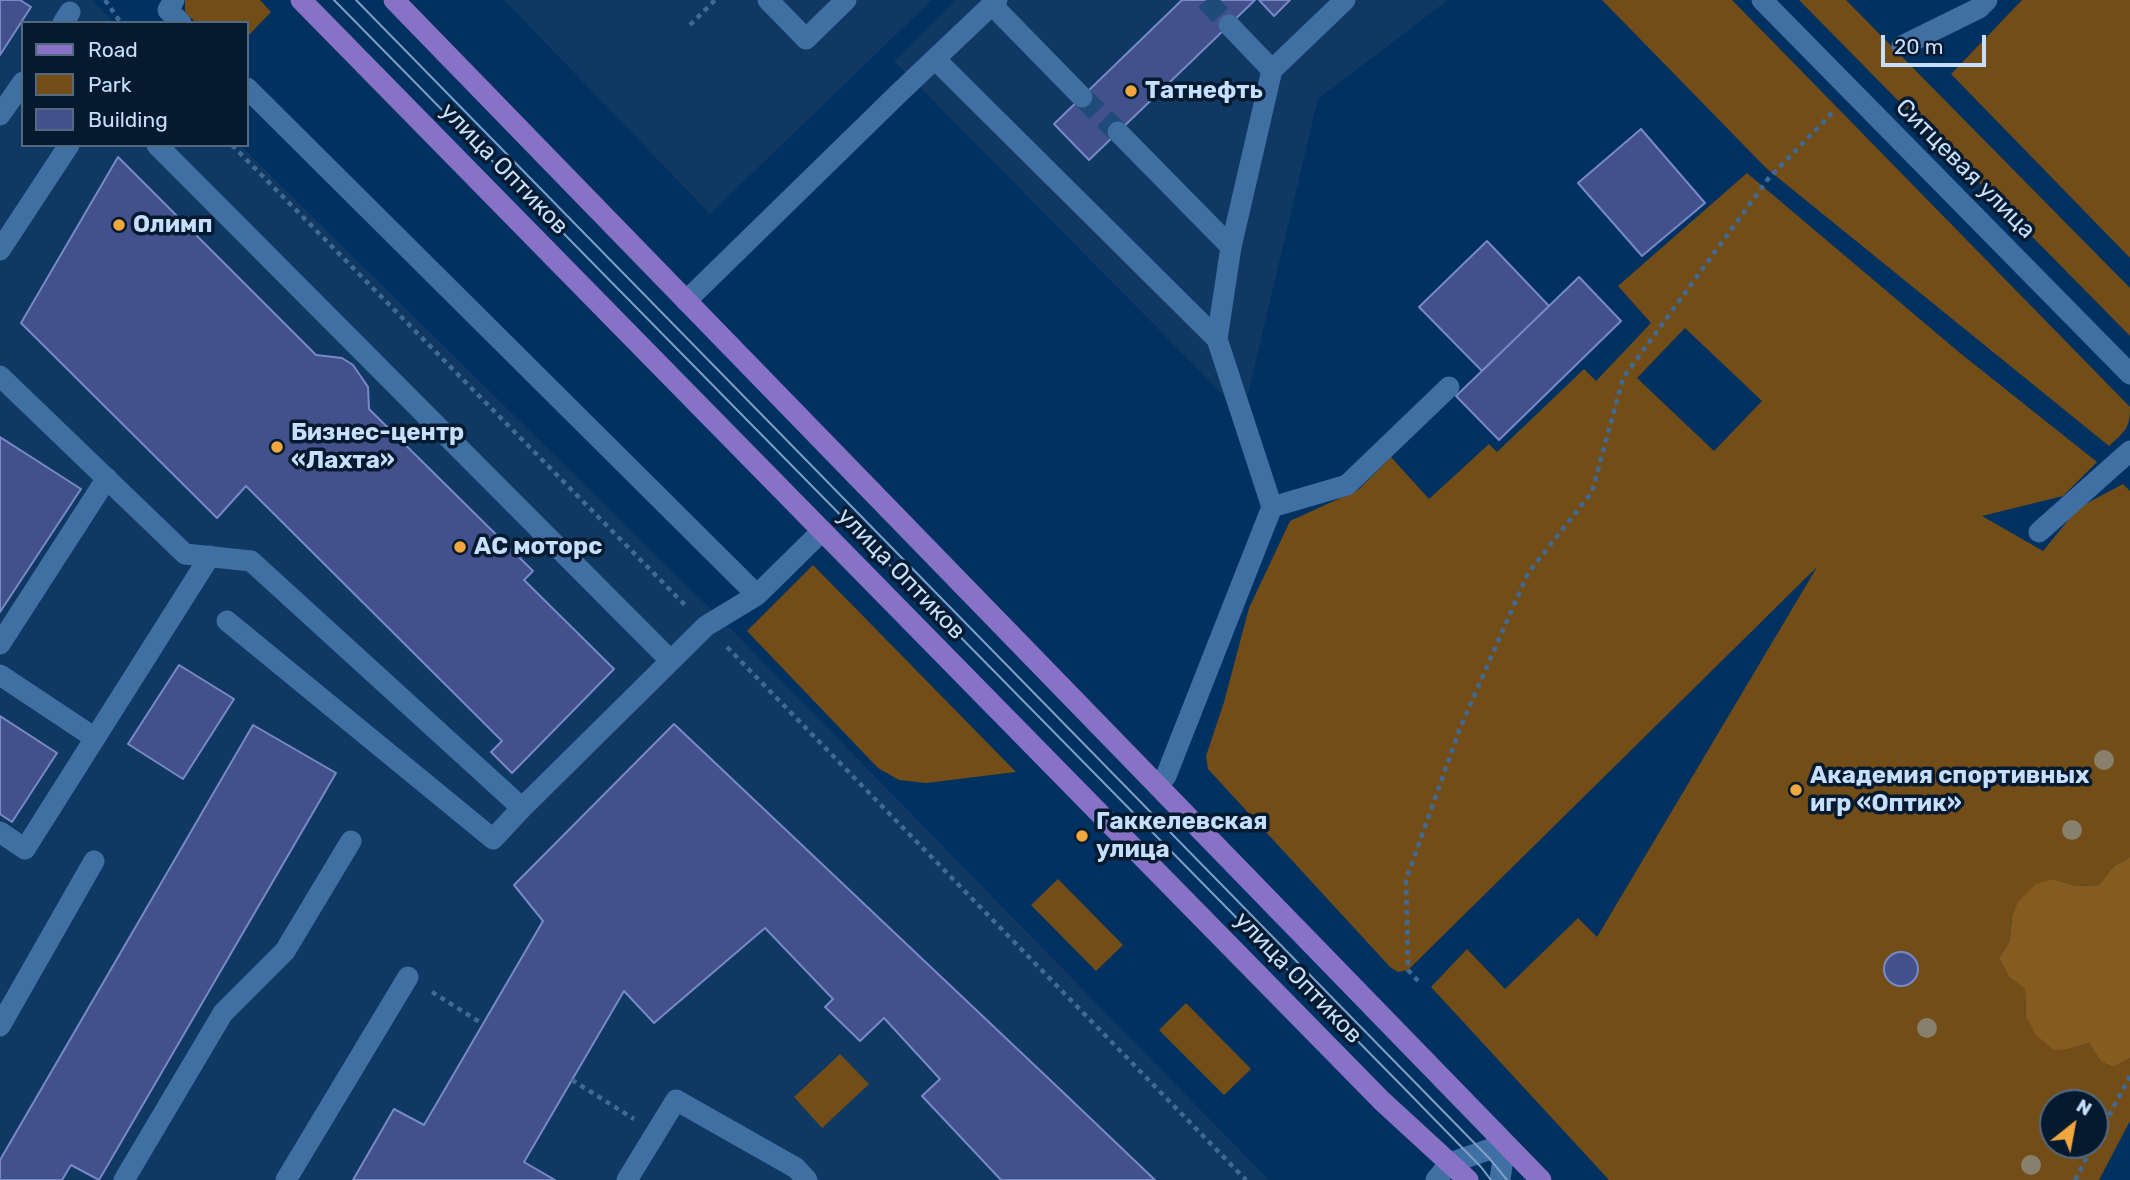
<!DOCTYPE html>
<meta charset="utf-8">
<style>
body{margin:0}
#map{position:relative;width:2130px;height:1180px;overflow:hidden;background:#003161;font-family:Rubik,sans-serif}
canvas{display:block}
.legend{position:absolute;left:21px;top:21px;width:228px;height:126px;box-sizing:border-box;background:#061a2f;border:2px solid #536981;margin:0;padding:9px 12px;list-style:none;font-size:21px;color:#c6dffd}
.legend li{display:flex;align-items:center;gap:14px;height:35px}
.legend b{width:35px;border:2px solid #536981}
.north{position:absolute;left:2039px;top:1089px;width:70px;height:70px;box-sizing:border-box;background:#061a2f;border:2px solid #536981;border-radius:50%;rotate:31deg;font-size:19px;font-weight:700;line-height:28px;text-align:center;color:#c6dffd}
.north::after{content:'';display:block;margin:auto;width:24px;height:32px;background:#efa73e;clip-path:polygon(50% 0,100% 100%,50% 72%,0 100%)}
.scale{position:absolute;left:1881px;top:35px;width:105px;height:32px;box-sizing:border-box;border:4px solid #c6dffd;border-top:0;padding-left:9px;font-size:21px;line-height:24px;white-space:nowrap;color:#c6dffd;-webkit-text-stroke:5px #061a2f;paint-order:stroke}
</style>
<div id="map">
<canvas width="2130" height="1180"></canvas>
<ul class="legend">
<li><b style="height:9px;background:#8772c6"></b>Road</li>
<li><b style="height:19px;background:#724d17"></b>Park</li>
<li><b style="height:19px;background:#42508b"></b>Building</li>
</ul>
<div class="north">N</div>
<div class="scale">20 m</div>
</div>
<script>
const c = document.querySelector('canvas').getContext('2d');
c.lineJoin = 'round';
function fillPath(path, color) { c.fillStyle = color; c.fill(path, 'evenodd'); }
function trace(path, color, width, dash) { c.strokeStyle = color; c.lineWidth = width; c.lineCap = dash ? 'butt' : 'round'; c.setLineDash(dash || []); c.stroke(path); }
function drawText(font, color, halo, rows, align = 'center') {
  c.font = font + ' Rubik,sans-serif'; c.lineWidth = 7; c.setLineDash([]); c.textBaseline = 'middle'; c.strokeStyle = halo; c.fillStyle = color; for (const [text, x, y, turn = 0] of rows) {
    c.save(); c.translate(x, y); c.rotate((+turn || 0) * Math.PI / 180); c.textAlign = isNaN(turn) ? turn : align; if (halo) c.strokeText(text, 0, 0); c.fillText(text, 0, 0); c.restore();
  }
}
fillPath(new Path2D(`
 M0,0H92L115,23H23V145H240L736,634L1269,1180H0Z
 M504,0H932L710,214Z
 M956,0H1448L1318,99L1243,415L894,61Z`), '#0f3862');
fillPath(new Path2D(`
 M185,0H260L271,12L247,37V23H196L185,12Z
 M1602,0H1732L2130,407C2130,429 2125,431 2109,446L1766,168Z
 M1799,0H1846L2130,288V336Z
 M2022,0H2130V258L1951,74Z
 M1747,173L1960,353L2097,462L2063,496L1982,516L2043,551L2078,508L2123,484L2130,491V857L2114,866L2099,885L2077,886L2052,879L2012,917L2010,940L1999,958L2009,977L2025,989L2026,1016L2069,1049L2089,1043L2101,1062L2114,1067L2130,1058V1121L2099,1180H1609L1431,987L1467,949L1505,989L1578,918L1597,937L1817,567L1408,970L1398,972L1390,967L1208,769L1206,756L1224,702L1249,608L1290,521L1358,490L1391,457L1429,499L1489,444L1497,452L1584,369L1596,381L1651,323L1618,286ZM1685,328L1762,401L1714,451L1637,378ZM2053,1103H2095V1145H2053Z
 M813,565L1016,772L926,783L899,780L878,768L747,631Z
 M1058,879L1123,945L1096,971L1031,905Z
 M1186,1003L1251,1069L1224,1095L1159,1030Z
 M840,1054L869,1084L822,1128L794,1097Z`), '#724d17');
fillPath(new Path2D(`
 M2130,857V1058L2114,1067L2101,1062L2089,1043L2069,1049L2054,1050L2036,1035L2026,1016L2025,989L2009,977L1999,958L2010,940L2012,917L2018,902L2036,884L2052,879L2077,886L2099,885L2114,866Z`), '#855b1f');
const building = new Path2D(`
 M0,0H20L31,7L0,55Z
 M1182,0H1255L1089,160L1054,124Z
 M1259,0H1290L1274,16Z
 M1641,129L1705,203L1642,256L1578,183Z
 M118,157L316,355L342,358L353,365L368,387L369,409L533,571L524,580L614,669L512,773L491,752L502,741L246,486L217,518L21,323Z
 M1487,241L1549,306L1482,371L1419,307Z
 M1579,277L1621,321L1499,440L1456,396Z
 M0,437L81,489L0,612Z
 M179,665L234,699L183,779L128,744Z
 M0,716L57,753L12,822L0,814Z
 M674,724L1067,1096L1155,1180H1001L922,1096L940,1079L884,1018L860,1041L825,1007L833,999L765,928L654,1023L624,991L524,1162L555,1180H353L394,1109L424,1125L543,921L514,885Z
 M253,725L336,773L99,1180L71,1165L62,1180H0V1160Z
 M1884 969a17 17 0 1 1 34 0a17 17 0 1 1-34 0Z`);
fillPath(building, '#42508b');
trace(building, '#7889c8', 2);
trace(new Path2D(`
 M1206,0L1229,25
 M1082,97L1118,132`), '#1e4b78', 21, [21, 10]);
trace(new Path2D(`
 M105,0L121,23
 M690,25L715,0
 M232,145L686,606
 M727,647L1246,1180
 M1418,981L1408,970L1406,880L1460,728L1528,573L1592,492L1623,378L1768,179L1833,112
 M432,992L483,1024
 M572,1080L634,1119
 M2095,1142L2130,1076
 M2075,1180L2093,1145`), '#406993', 4.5, [5, 5]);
trace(new Path2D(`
 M174,0L168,10L181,23
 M768,0L806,39L846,0
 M1762,0L2130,374
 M992,5L1082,97
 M63,23L70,12
 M1902,46L1979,8L1987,0
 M935,59L1217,339
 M1272,70L1345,0
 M247,88L757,595L822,531
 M0,115L23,82
 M1118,132L1231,247
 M157,145L670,660
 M0,250L69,145
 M686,301L899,93L997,0
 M0,376L185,554L251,561L522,808L706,626L757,595
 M1272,507L1347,485L1449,387
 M2039,532L2130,451
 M227,621L493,839L522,808
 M0,644L107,478
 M0,675L95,738
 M1158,786L1166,776L1272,507L1217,339L1231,247L1272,70L1229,25
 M0,832L25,849L210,556
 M0,1026L94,861
 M124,1180L223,1013L285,951L351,841
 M286,1180L408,977
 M627,1180L676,1100L796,1168L807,1180
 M1436,1180L1450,1163L1505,1144L1500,1180`), '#406fa4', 21);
trace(new Path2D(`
 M301,0L1382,1101L1468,1180
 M394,0L1541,1180`), '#8772c6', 21);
trace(new Path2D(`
 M334,0L1400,1084L1481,1167L1491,1180
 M356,0L1489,1158L1507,1180`), '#7fa0c5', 2);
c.fillStyle = '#88806d';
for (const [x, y] of [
 [2104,760],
 [2072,830],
 [1927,1028],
 [2031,1165]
]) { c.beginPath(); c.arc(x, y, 10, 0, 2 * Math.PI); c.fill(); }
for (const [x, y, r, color] of [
 [1131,91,7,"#efa73e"],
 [119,225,7,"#efa73e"],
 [277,447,7,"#efa73e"],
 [460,547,7,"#efa73e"],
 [1796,790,7,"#efa73e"],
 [1082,836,7,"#efa73e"]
]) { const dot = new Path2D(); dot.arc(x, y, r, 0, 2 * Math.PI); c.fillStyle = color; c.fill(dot); trace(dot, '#061a2f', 2.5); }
drawText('bold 24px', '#c6dffd', '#061a2f', [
 ["Татнефть",1145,91],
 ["Олимп",133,225],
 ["Бизнес-центр",291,433],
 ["«Лахта»",291,461],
 ["АС моторс",474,547],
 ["Академия спортивных",1810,776],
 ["игр «Оптик»",1810,804],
 ["Гаккелевская",1096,822],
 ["улица",1096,850]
], 'left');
drawText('24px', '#c6dffd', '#061a2f', [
 ["улица Оптиков",504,169,46],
 ["Ситцевая улица",1965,169,45],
 ["улица Оптиков",901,574,46],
 ["улица Оптиков",1298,978,46]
]);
</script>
